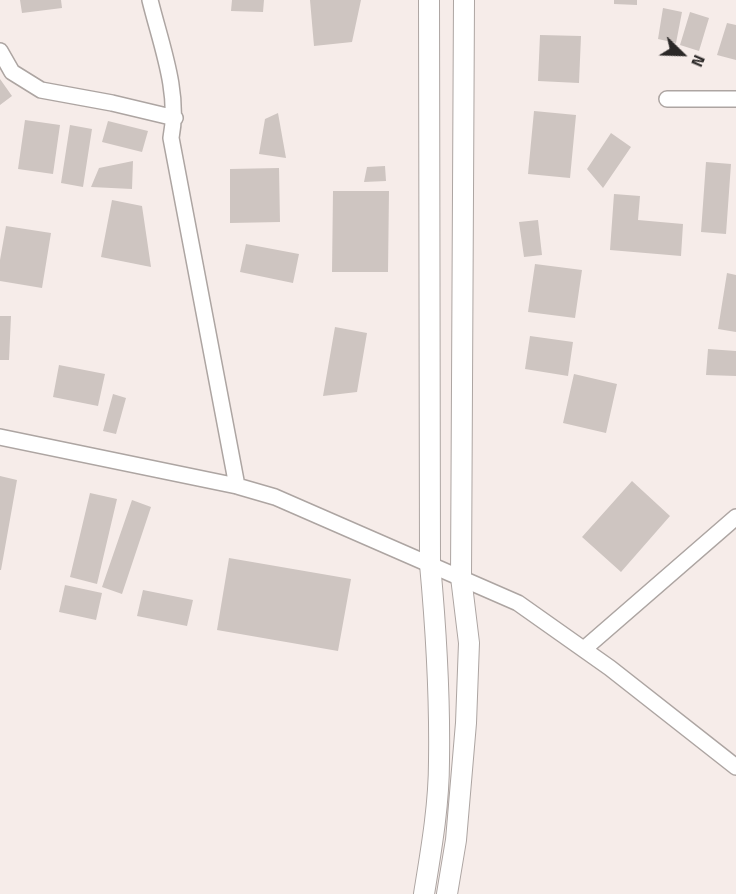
<!DOCTYPE html>
<style>
body{margin:0}
#map{position:relative;width:736px;height:894px;overflow:hidden;background:#f6ece9;font-family:"Titillium Web",sans-serif}
canvas{display:block}
.north{position:absolute;left:652px;top:24px;width:60px;height:60px;-webkit-text-stroke:4px #f6ece9;paint-order:stroke;rotate:113deg;font-size:16px;font-weight:700;line-height:24px;text-align:center;color:#2b2827}
.north::after{content:'';display:block;margin:auto;width:21px;height:27px;background:#2b2827;clip-path:polygon(50% 0,100% 100%,50% 72%,0 100%)}
</style>
<div id="map">
<canvas width="736" height="894"></canvas>
<div class="north">N</div>
</div>
<script>
const c = document.querySelector('canvas').getContext('2d');
c.lineJoin = 'round';
function fillPath(path, color) { c.fillStyle = color; c.fill(path, 'evenodd'); }
function trace(path, color, width, dash) { c.strokeStyle = color; c.lineWidth = width; c.lineCap = dash ? 'butt' : 'round'; c.setLineDash(dash || []); c.stroke(path); }
fillPath(new Path2D(`
 M20,0H61L62,8L22,13Z
 M232,0H264L263,12L231,11Z
 M310,0H361L352,42L314,46Z
 M614,0H637V5L614,4Z
 M663,8L682,12L676,43L658,39Z
 M690,12L709,18L699,51L680,45Z
 M727,23L736,25V60L717,55Z
 M540,35L581,36L579,83L538,81Z
 M0,79L12,96L0,105Z
 M534,111L576,115L570,178L528,174Z
 M278,113L286,158L259,154L265,119Z
 M25,120L60,125L53,174L18,169Z
 M108,121L148,131L142,152L102,142Z
 M70,125L92,129L83,187L61,183Z
 M611,133L631,147L603,188L587,169Z
 M133,161L132,189L91,187L99,168Z
 M706,162L731,164L726,234L701,232Z
 M385,166L386,181L364,182L367,167Z
 M279,168L280,222L230,223V169Z
 M333,191H389L388,272H332Z
 M614,194L640,196L638,220L683,224L681,256L610,250Z
 M112,200L142,206L151,267L101,257Z
 M538,220L542,255L524,257L519,222Z
 M6,226L51,233L42,288L0,281V260Z
 M246,244L299,254L293,283L240,272Z
 M535,264L582,270L575,318L528,312Z
 M727,273L736,275V332L718,329Z
 M0,316H11L9,360H0Z
 M335,327L367,333L357,392L323,396Z
 M530,336L573,342L568,376L525,369Z
 M708,349L736,351V376L706,375Z
 M59,365L105,374L98,406L53,397Z
 M574,374L617,384L606,433L563,423Z
 M113,394L126,398L116,434L103,431Z
 M0,476L17,480L1,570H0Z
 M632,481L670,516L621,572L582,537Z
 M90,493L117,499L97,584L70,577Z
 M132,500L151,507L122,594L102,587Z
 M229,558L351,579L338,651L217,630Z
 M65,585L102,593L96,620L59,612Z
 M143,590L193,600L187,626L137,616Z`), '#cec5c1');
const minor = new Path2D(`
 M150,0C161,45 180,92 171,138L237,486
 M0,51L12,72L41,90L112,103L175,118
 M667,99H736
 M0,437L237,486L275,497L518,603L610,668L736,767
 M584,649L736,517`);
const major = new Path2D(`
 M424,894C431,851 439,806 439,761C440,696 436,629 430,564L429,0
 M447,894L456,840L466,723L469,643L461,577L464,0`);
trace(minor, '#ada5a2', 18);
trace(major, '#ada5a2', 22);
trace(minor, '#fff', 15);
trace(major, '#fff', 20);
</script>
